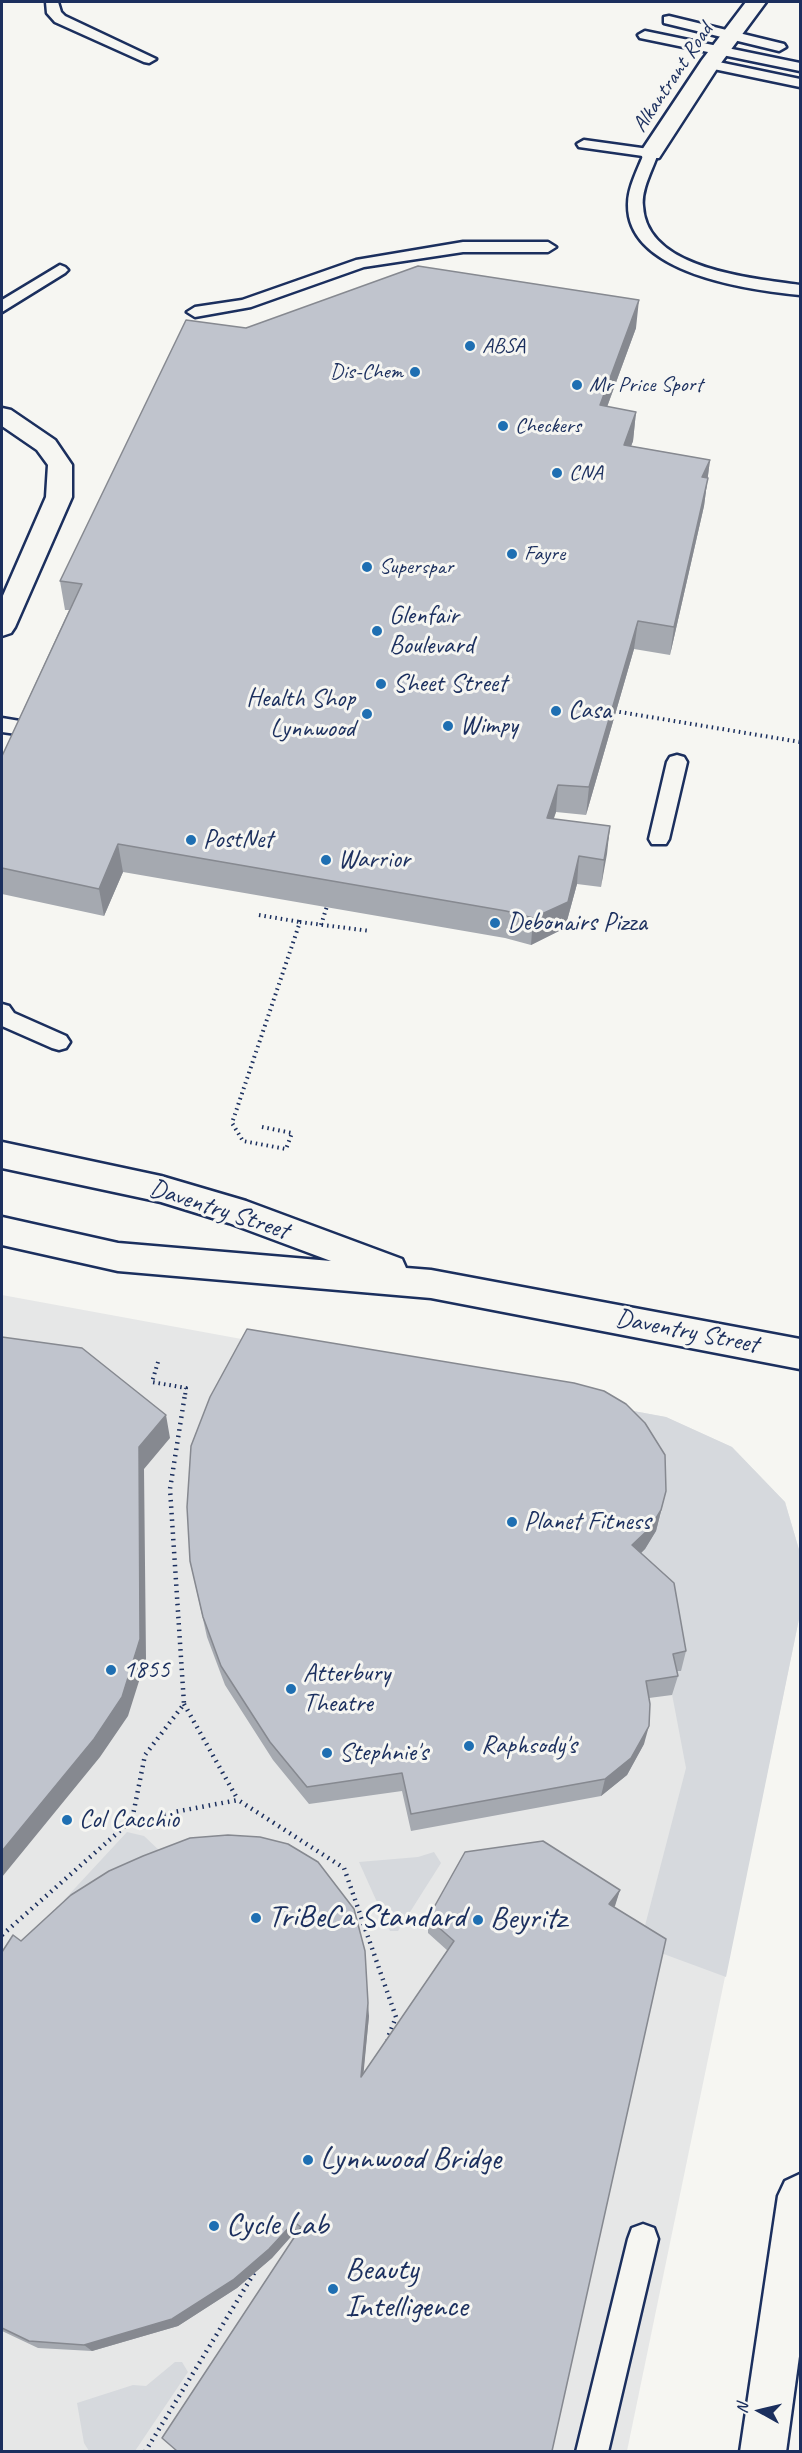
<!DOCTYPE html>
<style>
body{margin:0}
#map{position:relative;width:802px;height:2453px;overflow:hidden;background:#f6f6f2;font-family:Caveat,sans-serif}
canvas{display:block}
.frame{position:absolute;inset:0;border:3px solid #1b2f5e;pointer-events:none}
.north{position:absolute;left:730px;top:2381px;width:60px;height:60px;-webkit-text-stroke:4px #f6f6f2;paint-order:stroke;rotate:278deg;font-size:16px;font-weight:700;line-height:24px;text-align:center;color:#1b2f5e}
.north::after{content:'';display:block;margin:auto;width:21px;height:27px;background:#1b2f5e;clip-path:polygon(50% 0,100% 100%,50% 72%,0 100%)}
</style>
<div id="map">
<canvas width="802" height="2453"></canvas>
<div class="frame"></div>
<div class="north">N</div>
</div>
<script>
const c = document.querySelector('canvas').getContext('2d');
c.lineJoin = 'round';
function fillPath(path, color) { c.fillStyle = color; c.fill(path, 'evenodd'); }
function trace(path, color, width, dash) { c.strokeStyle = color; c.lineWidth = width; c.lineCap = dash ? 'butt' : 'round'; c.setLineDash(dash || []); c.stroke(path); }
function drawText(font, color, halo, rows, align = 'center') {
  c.font = font + ' Caveat,sans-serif'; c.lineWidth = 6; c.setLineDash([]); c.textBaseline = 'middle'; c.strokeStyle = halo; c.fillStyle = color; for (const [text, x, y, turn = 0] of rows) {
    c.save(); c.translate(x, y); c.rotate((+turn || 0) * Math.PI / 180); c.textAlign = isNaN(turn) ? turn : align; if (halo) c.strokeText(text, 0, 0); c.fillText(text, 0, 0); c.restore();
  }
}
fillPath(new Path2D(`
 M2,1295L666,1417L732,1447L785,1502L800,1553V1614L627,2451H2Z`), '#e6e7e7');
fillPath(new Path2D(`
 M612,1407L666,1417L732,1447L785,1502L800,1553V1614L726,1977L661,1953L641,1941L686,1768L668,1673L681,1670L628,1566C647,1547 664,1526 662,1497C661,1486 621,1421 612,1407Z
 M127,1832L144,1836L163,1854L70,1905L64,1900Z
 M434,1852L441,1863L398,1931H390L359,1862L418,1857Z
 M175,2362H182L188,2372L135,2451H89L84,2443L77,2403L133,2385L146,2386Z`), '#d6d9dd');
const lane = new Path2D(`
 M46,2H58L61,12L65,16L156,59L149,63L144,62L55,22L47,13Z
 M669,16L784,44L786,47L779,51L664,23V17Z
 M645,31L800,63V71L640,38L638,35Z
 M709,60L800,79V87L704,67V61Z
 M584,140L656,150L658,153C653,169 641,189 643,206C646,270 753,278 800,285V295C750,290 626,274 628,204C628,188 637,171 643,156L579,147L577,144Z
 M463,242H548L556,247L548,252H463L364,267L251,307L195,317L187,312L195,307L242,300L356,260Z
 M60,265L65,267L68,270L65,273L2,312V300Z
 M2,718L38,724L40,729L38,734L31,736L2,732Z
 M677,755L684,757L687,762L669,839L666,844H652L649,839L667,762L670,757Z
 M2,1004L9,1006L14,1013L66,1036L70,1042L66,1048L59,1050L52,1048L2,1026Z
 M643,2224L654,2228L658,2239L608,2452H576L628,2239L632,2228Z`);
const street = new Path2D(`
 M746,2H766L718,67L659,158H643L640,153L702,60Z
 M2,408L11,410L55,440L72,465V497L15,627L11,633L2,636V598L46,497L48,465L37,450L2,426Z`);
const secondary = new Path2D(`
 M2,1142L161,1176L246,1201L402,1259L406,1268L431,1270L800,1339V1369L431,1298L118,1271L2,1245V1217L118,1243L331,1261L229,1223L161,1202L2,1168Z`);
const primary = new Path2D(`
 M800,2174V2349L786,2452H740L778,2196L785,2181Z`);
trace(lane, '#1b2f5e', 5);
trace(street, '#1b2f5e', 5);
trace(secondary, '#1b2f5e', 5);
trace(primary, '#1b2f5e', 5);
trace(new Path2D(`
 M614,711L800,742
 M259,915L300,922
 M321,925L328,903
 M262,1127L292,1133L286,1149L243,1141L232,1123L300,922L370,931
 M158,1362L152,1382L186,1388L185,1396`), '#1b2f5e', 4, [1.5, 4]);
trace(new Path2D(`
 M184,1704L238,1800
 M132,1820L238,1800L344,1868L396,2017L387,2040
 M2,1935L132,1820L145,1755L184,1704L170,1489L185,1394
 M145,2452L256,2270`), '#1b2f5e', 4.5, [1.5, 5]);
fillPath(lane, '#f6f6f2');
fillPath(street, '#f6f6f2');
fillPath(secondary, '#f6f6f2');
fillPath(primary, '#f6f6f2');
fillPath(new Path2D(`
 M246,328H636L607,407L636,412L633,441L631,446L710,460L704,506L670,655L634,649L586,815L556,812L553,819L610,826L601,887L577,884L565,928L531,945L505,938L123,872L104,916L2,894V756L69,610H65L60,581Z
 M661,1512L656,1531L645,1549L641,1553L686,1651L681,1671H677L678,1676L672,1695L649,1698L644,1744L627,1775L601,1796L411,1831L402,1791L309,1804L273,1760L225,1685L207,1637L190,1561Z
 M620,1890L614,1907L298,2232L296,2231L272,2258L237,2288L178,2326L92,2351L38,2348L2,2331V1952L21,1941L369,2016L363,2074L448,1951L428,1933V1918Z`), '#a5a9b0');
fillPath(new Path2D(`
 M639,300L636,328L597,434L600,405Z
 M636,412L633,441L621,474L624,445Z
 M710,460L704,506L670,655L674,627L702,477Z
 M638,621L634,649L586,815L589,787Z
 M558,785L556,812L545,846L547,818Z
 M610,826L607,854L601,887L604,860Z
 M118,844L123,872L104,916L99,889Z
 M579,856L577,884L565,928L531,945L533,918Z
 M166,1415L170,1438L144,1469L146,1659L128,1716L100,1757L2,1877V1851L139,1447Z
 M666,1491L656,1531L645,1549L628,1566L632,1545Z
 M649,1726L644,1744L627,1775L601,1796L605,1779Z
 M620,1890L615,1906L604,1920L609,1904Z
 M368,2003L369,2016L362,2089L361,2077Z
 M294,2222L296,2231L272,2258L237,2288L178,2326L92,2351L84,2345Z`), '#868990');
const building = new Path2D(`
 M418,266L639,300L600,405L636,412L624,445L710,460L702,477L708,478L674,627L638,621L589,787L558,785L547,818L610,826L604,860L579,856L568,902L533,918L506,911L118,844L99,889L2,868V756L82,584L60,581L186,320L246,328Z
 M247,1329L574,1383L604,1391L626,1404L645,1423L665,1455L666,1491L661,1510L650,1528L632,1545L674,1583L686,1651L673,1654L678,1676L646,1681L650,1704L649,1726L631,1758L605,1779L411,1814L402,1773L307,1787L270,1742L221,1666L203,1617L190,1561L187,1507L191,1446L210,1397Z
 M2,1337L82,1348L166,1415L139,1447L140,1639L122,1697L94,1739L2,1851Z
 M228,1835L260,1837L288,1844L318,1862L354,1909L365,1951L368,2003L361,2077L454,1941L428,1918L465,1852L543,1841L620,1890L609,1904L666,1939L552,2451H177L162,2438L301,2227L294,2222L269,2249L233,2280L172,2319L84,2345L29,2341L2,2328V1952L13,1935L21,1941L71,1895L109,1871L143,1856L190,1838Z`);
fillPath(building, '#c0c4cd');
trace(building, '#868990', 1.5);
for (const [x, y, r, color] of [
 [470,346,6,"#1f6fb2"],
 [415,372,6,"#1f6fb2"],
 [577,385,6,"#1f6fb2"],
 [503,426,6,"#1f6fb2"],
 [557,473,6,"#1f6fb2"],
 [512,554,6,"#1f6fb2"],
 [367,567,6,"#1f6fb2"],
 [377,631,6,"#1f6fb2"],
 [381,684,6,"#1f6fb2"],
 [556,711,6,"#1f6fb2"],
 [367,714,6,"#1f6fb2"],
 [448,726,6,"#1f6fb2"],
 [191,840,6,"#1f6fb2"],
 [326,860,6,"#1f6fb2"],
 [495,923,6,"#1f6fb2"],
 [512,1522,6,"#1f6fb2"],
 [111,1670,6,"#1f6fb2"],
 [291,1689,6,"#1f6fb2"],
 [469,1746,6,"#1f6fb2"],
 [327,1753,6,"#1f6fb2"],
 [67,1820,6,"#1f6fb2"],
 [256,1918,6,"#1f6fb2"],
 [478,1920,6,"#1f6fb2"],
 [308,2160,6,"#1f6fb2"],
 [214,2226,6,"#1f6fb2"],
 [333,2289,6,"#1f6fb2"]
]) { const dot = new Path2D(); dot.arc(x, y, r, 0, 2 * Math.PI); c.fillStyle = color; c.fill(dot); trace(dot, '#f6f6f2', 2); }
drawText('22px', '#1b2f5e', '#f6f6f2', [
 ["Alkantrant Road",673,78,-56]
]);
drawText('22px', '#1b2f5e', '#f6f6f2', [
 ["ABSA",482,346],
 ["Dis-Chem",403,372,"right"],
 ["Mr Price Sport",589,385],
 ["Checkers",515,426],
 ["CNA",569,473],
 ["Fayre",524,554],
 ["Superspar",379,567]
], 'left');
drawText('26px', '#1b2f5e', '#f6f6f2', [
 ["Glenfair",389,616],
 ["Boulevard",389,646],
 ["Sheet Street",393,684],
 ["Health Shop",355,699,"right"],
 ["Lynnwood",355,729,"right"],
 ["Casa",568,711],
 ["Wimpy",460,726],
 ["PostNet",203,840],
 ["Warrior",338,860],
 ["Debonairs Pizza",507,923],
 ["Planet Fitness",524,1522],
 ["1855",123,1670],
 ["Atterbury",303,1674],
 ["Theatre",303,1704],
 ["Raphsody's",481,1746],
 ["Stephnie's",339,1753],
 ["Col Cacchio",79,1820]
], 'left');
drawText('26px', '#1b2f5e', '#f6f6f2', [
 ["Daventry Street",219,1210,18],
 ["Daventry Street",687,1332,11]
]);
drawText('32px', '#1b2f5e', '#f6f6f2', [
 ["TriBeCa Standard",268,1918],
 ["Beyritz",490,1920],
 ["Lynnwood Bridge",320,2160],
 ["Cycle Lab",226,2226],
 ["Beauty",345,2271],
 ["Intelligence",345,2308]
], 'left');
</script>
